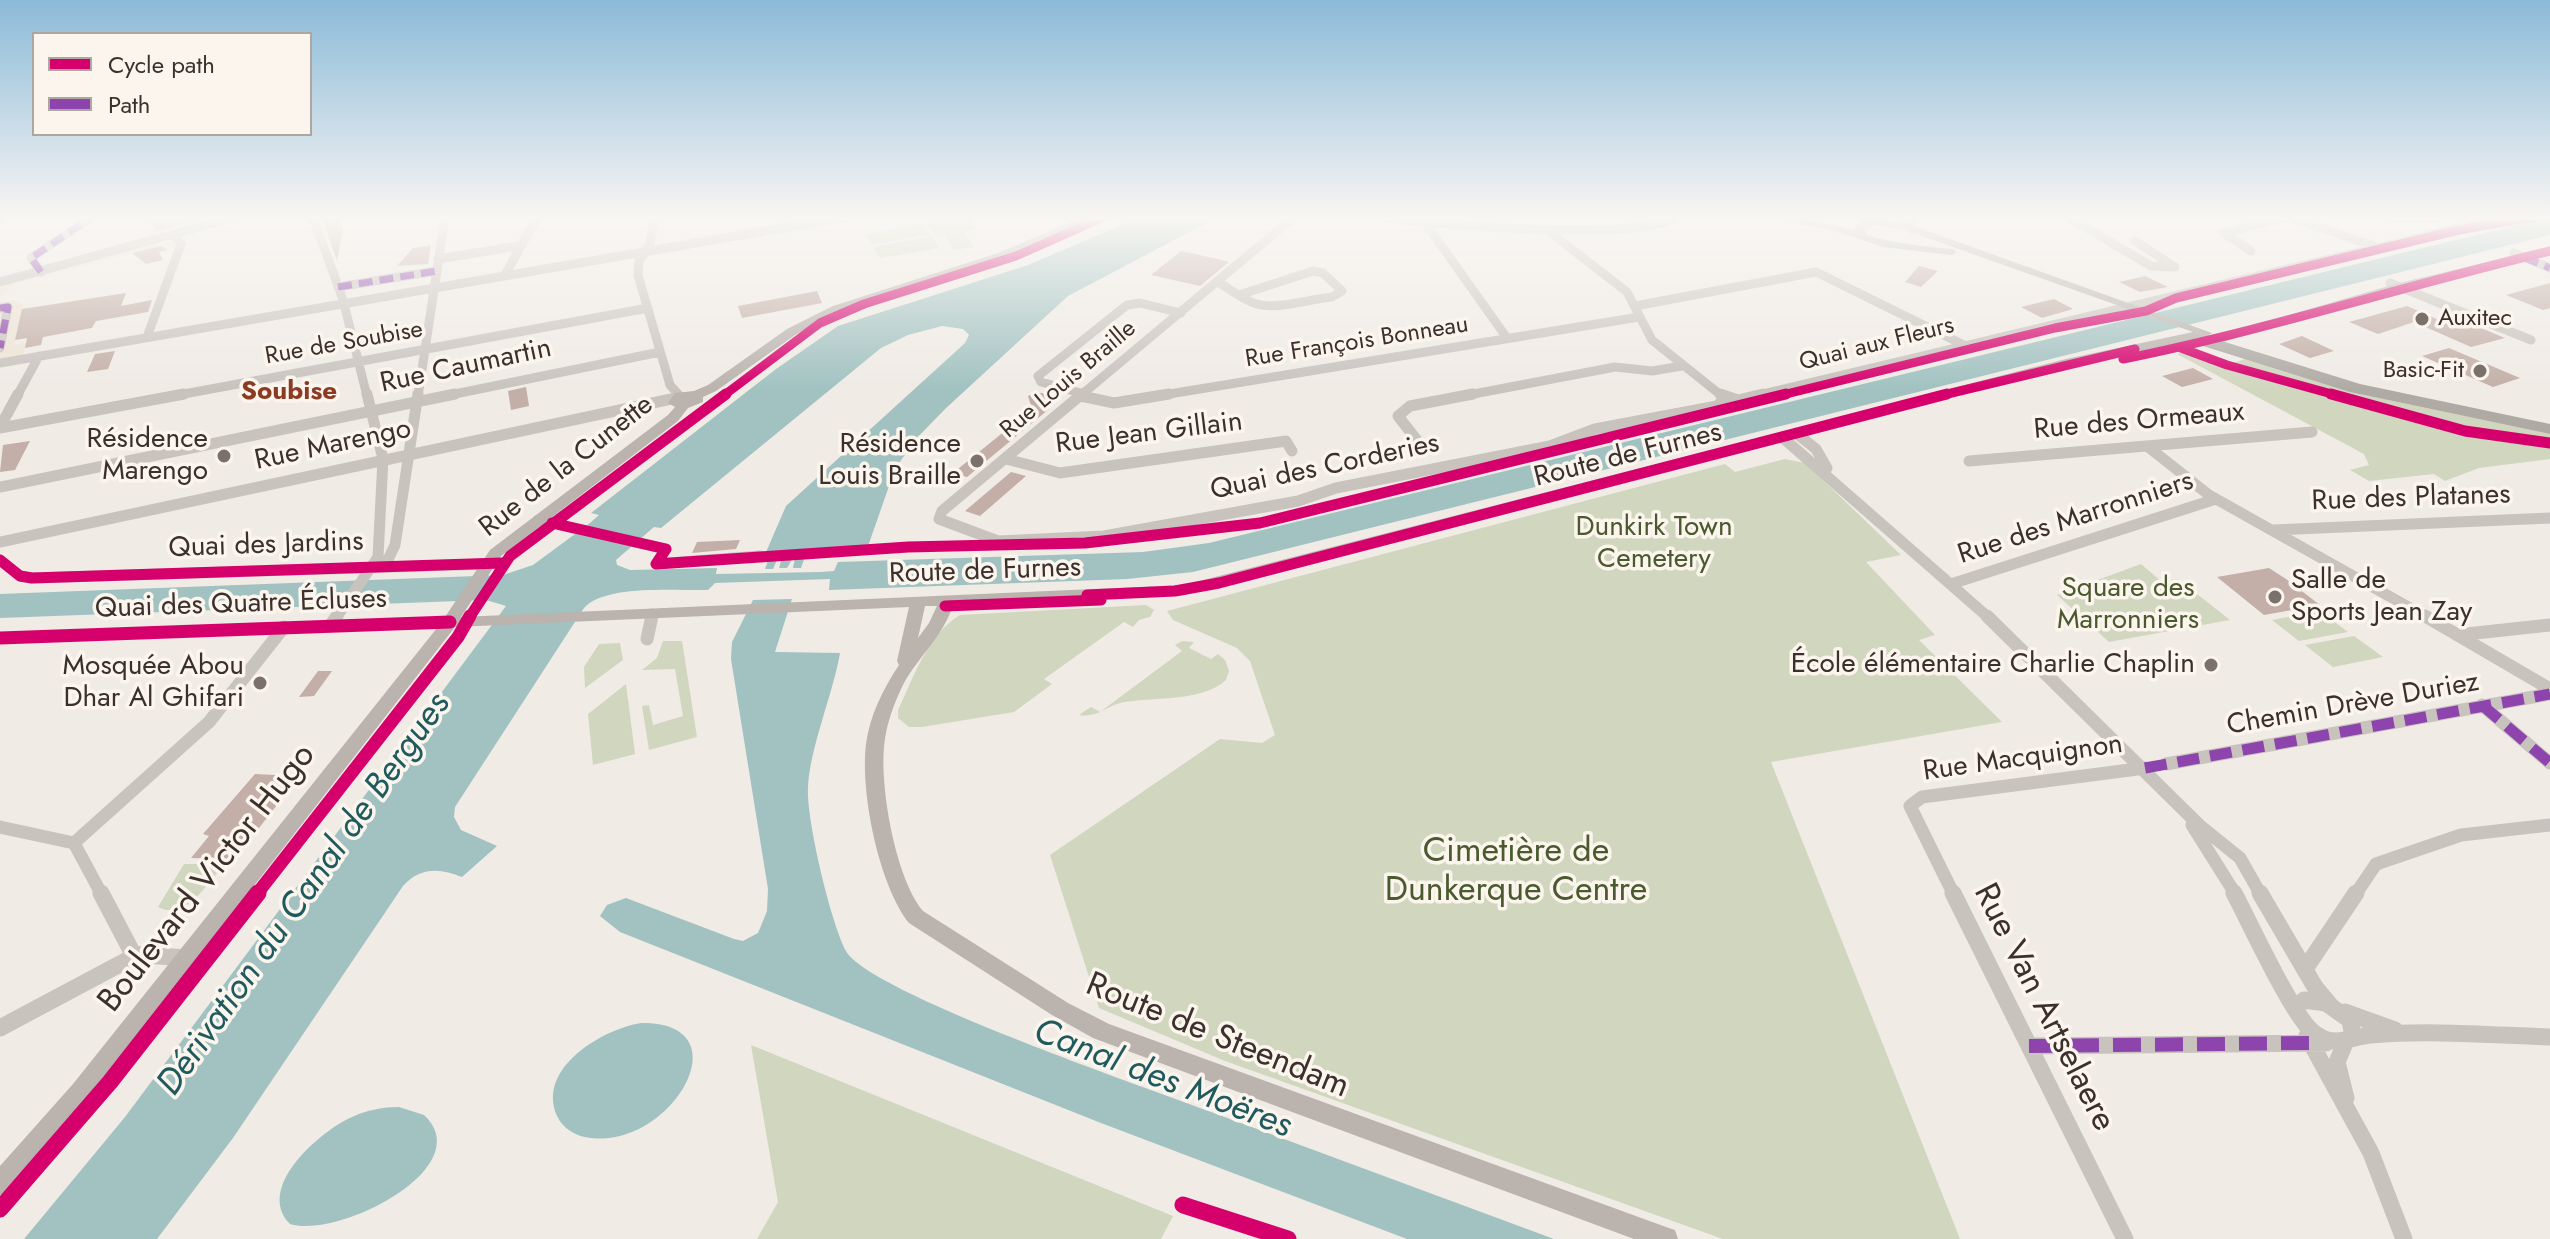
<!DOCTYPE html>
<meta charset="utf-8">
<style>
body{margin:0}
#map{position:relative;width:2550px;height:1239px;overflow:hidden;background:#f0ebe5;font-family:Jost,sans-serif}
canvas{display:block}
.legend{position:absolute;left:32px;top:32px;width:280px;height:104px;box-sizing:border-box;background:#fbf5ee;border:2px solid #aea6a0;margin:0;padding:10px 14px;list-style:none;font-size:24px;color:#3b302b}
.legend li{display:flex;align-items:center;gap:16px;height:40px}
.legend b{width:40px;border:2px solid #aea6a0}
</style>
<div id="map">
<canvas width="2550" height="1239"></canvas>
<ul class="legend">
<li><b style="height:10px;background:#d6006c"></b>Cycle path</li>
<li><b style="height:10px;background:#8e44ad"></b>Path</li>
</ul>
</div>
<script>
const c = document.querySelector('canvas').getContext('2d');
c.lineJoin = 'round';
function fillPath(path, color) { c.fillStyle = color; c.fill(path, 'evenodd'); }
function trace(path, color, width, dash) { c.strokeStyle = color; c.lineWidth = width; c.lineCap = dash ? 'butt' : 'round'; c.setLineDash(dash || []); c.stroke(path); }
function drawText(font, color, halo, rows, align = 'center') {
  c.font = font + ' Jost,sans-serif'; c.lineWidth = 7; c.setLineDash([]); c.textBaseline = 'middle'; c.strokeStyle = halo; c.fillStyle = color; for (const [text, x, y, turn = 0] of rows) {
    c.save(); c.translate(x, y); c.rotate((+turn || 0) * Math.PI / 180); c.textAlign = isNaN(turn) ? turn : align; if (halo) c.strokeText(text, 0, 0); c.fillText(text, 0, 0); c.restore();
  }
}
fillPath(new Path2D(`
 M967,217L977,229L964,232L974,247L954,250L944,235L935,236L926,223L945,219L956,234L947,219Z
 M923,224L930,234L872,245L866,234Z
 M932,236L939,248L880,258L873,247Z
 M2191,349L2233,363L2248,358L2364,395L2550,434V459L2479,468L2445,481L2434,474L2369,481L2350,470L2369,465L2364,454L2177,354Z
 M1785,459L1805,463L1901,555L1866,562L1935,635L1919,640L2002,722L1771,762L1960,1239H1723L1225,1061L1099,1008L1050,855L1220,739L1262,743L1275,735L1250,661L1237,648L1173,620L1167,611L1725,464L1735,472Z
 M2141,564L2161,581L2178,579L2230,620L2109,642L2057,595Z
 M1146,605L1154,610L1150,617L1139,620L1133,627L1124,622L1044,679L1052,684L1014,712L922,727H909L898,718V710C914,677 927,635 960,615Z
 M2320,611L2348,632L2299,641L2272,620Z
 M2354,636L2383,657L2333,667L2305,645Z
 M663,641H682L697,737L649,750L642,706L649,705L653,725L683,716L675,669L642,670L657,658Z
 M1182,641L1194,642L1189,648L1211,659L1218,654L1225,660L1229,671L1226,680C1201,703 1152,696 1120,703C1105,707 1097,718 1079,715L1091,707L1100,712L1182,651L1175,645Z
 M620,643L623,660L585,688L584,667L599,644Z
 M626,684L635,754L593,765L588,714Z
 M184,864H225C207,882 187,922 158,907Z
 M751,1045L1173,1216L1161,1239H757L778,1202Z`), '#d1d6bf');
fillPath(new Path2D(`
 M175,240L176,247L170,250L161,246L14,284L0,298V285Z
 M16,300L23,305L14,345L26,343L24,353L23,357L0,361V302Z`), '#eee3d5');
fillPath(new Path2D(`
 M1140,217H1218L1068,296L945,409L915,440L895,469L867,549L807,551L801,568H793L796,553L787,568H779L783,555H779L773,569H765L771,552H766L786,506L965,343L969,335L963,329L942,326L908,335L881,348L661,528L654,527L616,560L617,565L630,570L717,568L716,574L821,572L834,571L838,562L1143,552L1209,543L2550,217V235L1193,572L1127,579L829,590L830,579L715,583L708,590C676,591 606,584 584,608L455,807L454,817L461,830L497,846L462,877C440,868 420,867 403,886L233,1138L157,1239H24L125,1117L506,606L486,600L0,618V594L503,575L533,565L590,523L599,515L591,513L776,369L838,326L1028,265Z
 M792,599L775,652L840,653C833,694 810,747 808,787C806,819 831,923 846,951C868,992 1145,1087 1203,1109C1320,1152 1437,1196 1554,1239H1407L1101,1123L620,932L600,916L607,905L626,898L734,939L743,941L758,933L767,911L768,889L731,659L732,642L753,600Z
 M641,1023C746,1022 672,1148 591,1138C577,1137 563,1129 557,1116C536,1068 603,1029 641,1023Z
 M399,1107L424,1115C480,1167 339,1239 290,1224C254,1187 322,1130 352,1117C367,1110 383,1107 399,1107Z`), '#a1c2c1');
fillPath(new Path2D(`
 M168,217H205V218L157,231L149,222Z
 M340,219L343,229L337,261L323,221Z
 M431,245L428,264L397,266L413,248Z
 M161,246L168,250L159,252L163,260L146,264L132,253Z
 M1181,251L1218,259L1229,262L1200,286L1151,275Z
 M1919,266L1938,271L1921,287L1905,282Z
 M2145,276L2168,287L2140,292L2119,282Z
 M2550,283V308L2543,310L2506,295Z
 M817,291L822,303L742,318L738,306Z
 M126,293L121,306L152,300L148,312L96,321L92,328L43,337L41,345L25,348L27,338L15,340L22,309Z
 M2054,299L2073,309L2042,318L2021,307Z
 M2407,306L2455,327L2469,323L2505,338L2471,347L2414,322L2378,334L2349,322Z
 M2302,336L2334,351L2310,358L2279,344Z
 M2449,348L2520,378L2493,387L2422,356Z
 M115,351L108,369L87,372L95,354Z
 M2193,368L2213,379L2182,387L2162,376Z
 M526,387L529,406L511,410L508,391Z
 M1034,393H1043L1049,409L967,477L953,473L1032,409L1028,396Z
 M30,441L15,470L0,472L3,445Z
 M1011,472L1026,476L980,516L965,511Z
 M740,540L736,549L692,553L697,542Z
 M2269,568L2286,579L2320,605L2264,615L2217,577Z
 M318,671H332L314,696L299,697Z
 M255,774L296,776L275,801H280L235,859L191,858L209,836L203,834Z`), '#c3afa7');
trace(new Path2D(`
 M313,217L343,300L367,396
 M654,217L650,244L639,261L638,275L670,385L680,396
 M1385,217C1430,225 1645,242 1675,217
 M1907,217L1913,230
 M2068,217L2151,266L2175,267L2135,241
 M2289,217L2377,247
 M2386,217L2438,218
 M0,220L5,217
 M1426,224L1507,338
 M1866,224L1888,217
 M1546,229L1627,292L1652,340L1722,396
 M2251,251L2224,233L2287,217
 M2514,253L2550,268
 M438,259L518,246
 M41,272L31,258L92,217
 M505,275L537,217
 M0,282L236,217
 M1218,282C1230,289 1243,300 1257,304C1277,310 1310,299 1332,297L1342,291L1323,273L1313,271L1239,295
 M2390,283L2531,340
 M338,287L436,271
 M1635,306L1816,272L1966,346
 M0,308L8,307L0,348
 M147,337L181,244L174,236
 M0,363L846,217
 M1084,394L1041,382L1038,376L1127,305L1140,303L1181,313
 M17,396L39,356
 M173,396L648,308
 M418,396L445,217
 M445,396L660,352
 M1080,396L1294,217
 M1157,396L1639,317
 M1463,396L1615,367L1652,371L1682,366
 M1755,396L2506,217`), '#c9c3be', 9);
trace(new Path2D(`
 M1082,394L942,511L939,519L998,541L1104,536L1298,501L1336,488L1550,446L1595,429L1717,406L1725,398
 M1720,394L1738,400L1763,394
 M1081,396L1114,403L1169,394
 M0,427L18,394
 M0,428L184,394
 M1796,433L1816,449L1827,468
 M1782,437L1989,618
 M1416,439L1398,416L1410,406L1473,394
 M2147,446L2209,495L2428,618
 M1006,459L1060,473L1286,441L1292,451
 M1969,461L2312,432
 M0,487L455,394
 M538,520L666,549L656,564L760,556
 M2274,530L2550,518
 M0,542L676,398
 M0,560L20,576L32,578L488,564
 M385,566L395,545L418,394
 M1951,584L2216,499
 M336,618L378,557L383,459L367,394
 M651,618L652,614`), '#c9c3be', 11);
trace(new Path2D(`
 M1987,616L2199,825L2240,858L2261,895
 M2425,616L2550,689
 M330,626L337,616
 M2457,635L2550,625
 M647,639L652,616
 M2482,705L2550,763
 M2166,764L2550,694
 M2192,825L2236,895
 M0,827L74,843L102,895
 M74,843L209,722L284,627
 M1954,895L1910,806L1922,797L2145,768
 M2355,895L2376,864L2461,835L2550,825`), '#c9c3be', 13);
trace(new Path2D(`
 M101,893L133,954L186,958
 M1953,893L2125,1239
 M2234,893C2249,921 2293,1017 2313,1032C2334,1049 2349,1037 2371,1035C2430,1030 2490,1035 2550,1037
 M2260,893L2315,987L2330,1005
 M2305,969L2356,893
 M2295,1008L2304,1000L2326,1003L2350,1020L2353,1037
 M2345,1012L2395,1030
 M0,1028L135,956
 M2307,1036L2371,1153L2404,1239
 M2345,1043L2337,1062L2346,1098
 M2029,1046L2326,1043`), '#c9c3be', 17);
fillPath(new Path2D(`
 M1083,217H1096L1006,257L841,310L795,335L716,391L703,397V402L688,408L678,421L501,556L461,617L1184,585L2066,359L2193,332L1902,229L1876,225L1865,229L1867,235C1894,244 1924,246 1952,249L1957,252L1952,255L1883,247L1836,231L1780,220L1775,217H1795L1855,230V226L1875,219L1908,224L2212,333L2206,337L2198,334L2197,339L2193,340L2071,366L1184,595L953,605C944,635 919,656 904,683C894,703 886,724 884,747C880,789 896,879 923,911L1068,1003L1109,1024L1666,1227L1675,1230L1678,1239H1634L1093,1038L1052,1015L909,923C879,885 860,792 866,744C870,715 883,689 899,665L897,661L909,607L455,627L89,1098L8,1192L0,1195V1166L73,1084L437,628L0,643V633L445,617L490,550L668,415L675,407L668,403L675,393L694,391L708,385L787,329L833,306L998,253ZM925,606H937L929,623L918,638Z`), '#bab3ae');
fillPath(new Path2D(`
 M2550,247V255L2403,290L2209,346L2186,336L2193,332L2210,338L2395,284Z`), '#b8b1ad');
fillPath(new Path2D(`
 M2209,337L2360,384L2550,424V434L2350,392L2203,346V338Z`), '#afaaa4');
trace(new Path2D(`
 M0,220L5,217
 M2525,258L2550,268
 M41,272L31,258L92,217
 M338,287L436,271
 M0,308L8,307L0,348`), '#8e44ad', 7, [14, 7]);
trace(new Path2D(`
 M2482,705L2550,763
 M2145,768L2550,694`), '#8e44ad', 11, [22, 11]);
trace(new Path2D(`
 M2029,1046L2310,1043`), '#8e44ad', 14, [28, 14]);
trace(new Path2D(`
 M2181,348L2227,365L2339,396
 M2123,359C2267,330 2407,285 2550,251
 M723,396L820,323L864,304L1016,256L1104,217
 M1778,396L2055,328L2146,311L2176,298L2459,230L2533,217
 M1939,396L2135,349`), '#d6006c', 9);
trace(new Path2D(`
 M2331,394L2465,431L2550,443
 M552,523L666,549L656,564L908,547L1085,543L1260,523L1786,394
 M0,560L20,576L32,578L502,563
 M1087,595L1175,591L1219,583L1947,394
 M945,606L1101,600
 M469,618L510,556L726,394`), '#d6006c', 11);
trace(new Path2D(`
 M0,638L450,622
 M256,895L458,637L470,616`), '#d6006c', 13);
trace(new Path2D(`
 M1183,1205L1288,1239
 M0,1209L110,1082L258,893`), '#d6006c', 17);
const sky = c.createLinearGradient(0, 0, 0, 390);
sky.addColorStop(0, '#8bbad8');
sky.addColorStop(0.56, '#f8f6f3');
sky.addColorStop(1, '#f8f6f300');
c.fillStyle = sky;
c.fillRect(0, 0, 2550, 390);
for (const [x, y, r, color] of [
 [2422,319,8,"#7a716c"],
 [2480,371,8,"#7a716c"],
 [224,456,8,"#7a716c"],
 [977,461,8,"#7a716c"],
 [2275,597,8,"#7a716c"],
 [2211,665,8,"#7a716c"],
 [260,683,8,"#7a716c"]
]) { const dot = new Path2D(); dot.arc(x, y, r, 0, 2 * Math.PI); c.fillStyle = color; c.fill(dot); trace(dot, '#fbf5ee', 3); }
drawText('24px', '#3b302b', '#fbf5ee', [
 ["Auxitec",2438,319],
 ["Basic-Fit",2464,371,"right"]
], 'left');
drawText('24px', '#3b302b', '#fbf5ee', [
 ["Rue François Bonneau",1357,343,-9],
 ["Rue de Soubise",344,344,-10],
 ["Quai aux Fleurs",1877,345,-14],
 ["Rue Louis Braille",1069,380,-40]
]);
drawText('bold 26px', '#8c3b22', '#fbf5ee', [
 ["Soubise",289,393]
]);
drawText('28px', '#3b302b', '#fbf5ee', [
 ["Rue Caumartin",466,367,-12],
 ["Rue des Ormeaux",2139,422,-5],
 ["Rue Jean Gillain",1149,434,-7],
 ["Rue Marengo",333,446,-12],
 ["Route de Furnes",1628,456,-14],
 ["Rue de la Cunette",567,467,-38],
 ["Quai des Corderies",1325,468,-12],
 ["Rue des Platanes",2411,499,-2],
 ["Rue des Marronniers",2076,519,-18],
 ["Quai des Jardins",266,546,-2],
 ["Route de Furnes",985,572,-2],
 ["Quai des Quatre Écluses",241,605,-2],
 ["Chemin Drève Duriez",2353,705,-10],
 ["Rue Macquignon",2023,759,-8]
]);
drawText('28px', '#3b302b', '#fbf5ee', [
 ["Résidence",208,440],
 ["Marengo",208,472],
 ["Résidence",961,445],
 ["Louis Braille",961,477],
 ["Salle de",2291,581,"left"],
 ["Sports Jean Zay",2291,613,"left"],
 ["École élémentaire Charlie Chaplin",2195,665],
 ["Mosquée Abou",244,667],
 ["Dhar Al Ghifari",244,699]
], 'right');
drawText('28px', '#4a5a2e', '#fbf5ee', [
 ["Dunkirk Town",1654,528],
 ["Cemetery",1654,560],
 ["Square des",2128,589],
 ["Marronniers",2128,621]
]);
drawText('34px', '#4a5a2e', '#fbf5ee', [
 ["Cimetière de",1516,853],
 ["Dunkerque Centre",1516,892]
]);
drawText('34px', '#3b302b', '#fbf5ee', [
 ["Boulevard Victor Hugo",208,879,-52],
 ["Rue Van Artselaere",2043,1008,63],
 ["Route de Steendam",1217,1037,22]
]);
drawText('italic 36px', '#1f5a5e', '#fbf5ee', [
 ["Dérivation du Canal de Bergues",305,895,-55],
 ["Canal des Moëres",1162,1080,21]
]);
</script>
